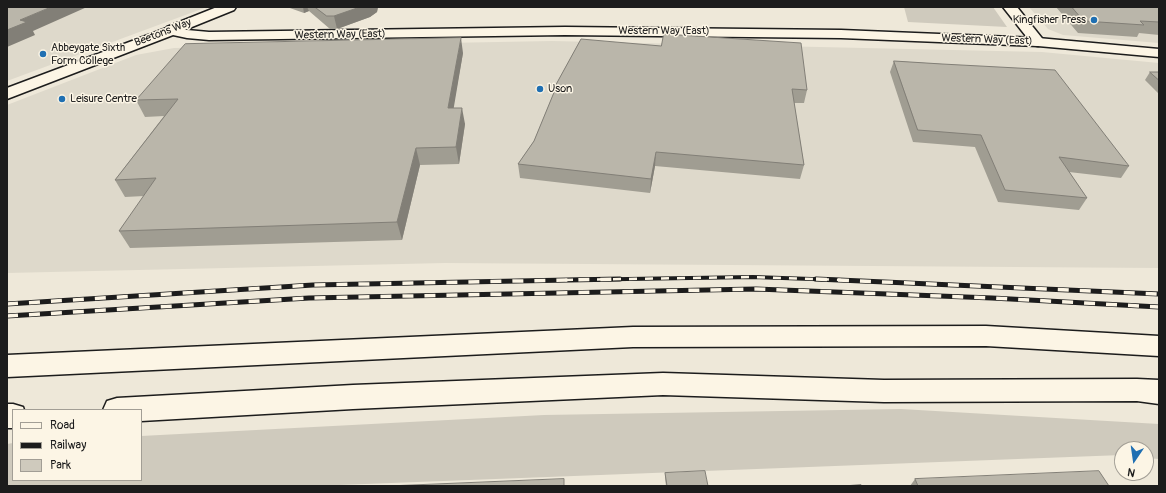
<!DOCTYPE html>
<style>
body{margin:0}
#map{position:relative;width:1166px;height:493px;overflow:hidden;background:#eee8d9;font-family:Pangolin,sans-serif}
canvas{display:block}
.frame{position:absolute;inset:0;border:8px solid #1c1c1c;pointer-events:none}
.legend{position:absolute;left:12px;top:409px;width:130px;height:72px;box-sizing:border-box;background:#fcf5e5;border:1px solid #a29e95;margin:0;padding:5px 7px;list-style:none;font-size:12px;color:#1c1c1c}
.legend li{display:flex;align-items:center;gap:8px;height:20px}
.legend b{width:20px;border:1px solid #a29e95}
.north{position:absolute;left:1114px;top:441px;width:40px;height:40px;box-sizing:border-box;background:#fcf5e5;border:1px solid #a29e95;border-radius:50%;rotate:193deg;font-size:11px;font-weight:700;line-height:16px;text-align:center;color:#1c1c1c}
.north::after{content:'';display:block;margin:auto;width:14px;height:18px;background:#1f6fb2;clip-path:polygon(50% 0,100% 100%,50% 72%,0 100%)}
</style>
<div id="map">
<canvas width="1166" height="493"></canvas>
<div class="frame"></div>
<ul class="legend">
<li><b style="height:5px;background:#fcf5e5"></b>Road</li>
<li><b style="height:5px;background:#1c1c1c"></b>Railway</li>
<li><b style="height:11px;background:#cfcabd"></b>Park</li>
</ul>
<div class="north">N</div>
</div>
<script>
const c = document.querySelector('canvas').getContext('2d');
c.lineJoin = 'round';
function fillPath(path, color) { c.fillStyle = color; c.fill(path, 'evenodd'); }
function trace(path, color, width, dash) { c.strokeStyle = color; c.lineWidth = width; c.lineCap = dash ? 'butt' : 'round'; c.setLineDash(dash || []); c.stroke(path); }
function drawText(font, color, halo, rows, align = 'center') {
  c.font = font + ' Pangolin,sans-serif'; c.lineWidth = 3; c.setLineDash([]); c.textBaseline = 'middle'; c.strokeStyle = halo; c.fillStyle = color; for (const [text, x, y, turn = 0] of rows) {
    c.save(); c.translate(x, y); c.rotate((+turn || 0) * Math.PI / 180); c.textAlign = isNaN(turn) ? turn : align; if (halo) c.strokeText(text, 0, 0); c.fillText(text, 0, 0); c.restore();
  }
}
fillPath(new Path2D(`
 M7,7H207L7,81Z
 M1029,7H1159V43L1063,35L1048,29Z
 M552,41L1042,52L1159,63V268L445,263L7,273V105L136,55L174,48Z`), '#ded9cb');
fillPath(new Path2D(`
 M904,7H993L1007,27L908,22Z
 M901,409L1159,424V459L1146,458V449H1122V455L313,486H7V444L13,443V480H141V436L544,415Z`), '#cfcabd');
const minor = new Path2D(`
 M217,7H236L234,10L177,33L172,34L167,33L165,30L167,27Z
 M1003,7H1017L1045,42L1043,45L1038,46L1033,45Z`);
const tertiary = new Path2D(`
 M172,26L187,30L209,32L565,27L841,30L1038,38L1159,49V57L1038,46L841,38L565,35L209,40L187,38L173,35L7,99V88Z`);
const trunk = new Path2D(`
 M986,326L1159,336V356L986,346L633,347L7,377V355L633,327Z
 M663,373L884,380L1137,379L1159,380V404L1137,401L884,402L663,395L353,409L141,421V410H103L107,401L117,398L353,385Z
 M7,404H13L23,407L24,410H13V428H7Z`);
trace(minor, '#1c1c1c', 3);
trace(tertiary, '#1c1c1c', 3);
trace(trunk, '#1c1c1c', 3);
fillPath(minor, '#fcf5e5');
fillPath(tertiary, '#fcf5e5');
fillPath(trunk, '#fcf5e5');
const railFar1 = new Path2D(`
 M565,280L753,277L841,280`);
const rail = new Path2D(`
 M816,279L1159,294
 M7,304L313,285L620,279
 M7,316L309,298L756,289L992,298L1159,307`);
trace(railFar1, '#1c1c1c', 4);
trace(rail, '#1c1c1c', 5);
trace(railFar1, '#fcf5e5', 2.5, [8]);
trace(rail, '#fcf5e5', 3.5, [11]);
fillPath(new Path2D(`
 M287,7H378L377,12L370,17L337,29H330L309,11L304,13Z
 M1056,7H1159V35L1139,33L1137,37L1078,33Z
 M581,39L807,90L804,103H794L804,165L800,179L655,166L650,193L520,178L518,164L534,141L553,95V90Z
 M463,53L453,108L465,124L459,164L420,165L402,240L130,248L119,231L144,196L125,197L115,180L164,116L145,117L136,100Z
 M894,61L942,64L1129,166L1121,178L1069,172L1087,198L1079,210L998,202L975,147L913,142L890,72Z
 M1150,72H1159V94L1145,80Z
 M665,473L708,486H666L665,477Z
 M915,479L1109,486H910Z`), '#a09d92');
fillPath(new Path2D(`
 M51,7H87L33,31L35,35L7,47V30L20,20Z
 M303,7H307L309,11L304,13Z
 M360,7H378L377,12L370,17L337,29L334,16Z
 M461,38L463,53L451,124L448,108Z
 M462,108L465,124L459,164L456,147Z
 M416,148L420,165L402,240L397,222Z
 M656,152L655,166L650,193L651,179Z`), '#827f77');
const building = new Path2D(`
 M7,7H51L20,20L27,22L7,30Z
 M315,7H360L334,16H327Z
 M1072,7H1159V22L1140,21L1144,25L1084,21Z
 M664,34L801,43L807,90L792,89L804,165L656,152L651,179L518,164L534,141L555,90H553L581,39L661,46Z
 M461,38L448,108H462L456,147L416,148L397,222L119,231L156,178L115,180L178,99L136,100L185,44Z
 M894,61L942,64L1055,70L1129,166L1059,157L1087,198L1005,190L981,135L918,130Z
 M1150,72H1159V80Z
 M705,471L708,486H667L665,473Z
 M1099,471L1109,486H918L915,479Z
 M564,479V486H388Z
 M861,485V486H844Z`);
fillPath(building, '#bab6aa');
trace(building, '#827f77', 1);
for (const [x, y, r, color] of [
 [1094,20,4,"#1f6fb2"],
 [43,54,4,"#1f6fb2"],
 [540,89,4,"#1f6fb2"],
 [62,99,4,"#1f6fb2"]
]) { const dot = new Path2D(); dot.arc(x, y, r, 0, 2 * Math.PI); c.fillStyle = color; c.fill(dot); trace(dot, '#fcf5e5', 1.5); }
drawText('11px', '#1c1c1c', '#fcf5e5', [
 ["Kingfisher Press",1086,20,"right"],
 ["Abbeygate Sixth",51,48],
 ["Form College",51,61],
 ["Uson",548,89],
 ["Leisure Centre",70,99]
], 'left');
drawText('11px', '#1c1c1c', '#fcf5e5', [
 ["Western Way (East)",664,31],
 ["Beetons Way",163,33,-21],
 ["Western Way (East)",340,35,-1],
 ["Western Way (East)",987,40,2]
]);
</script>
